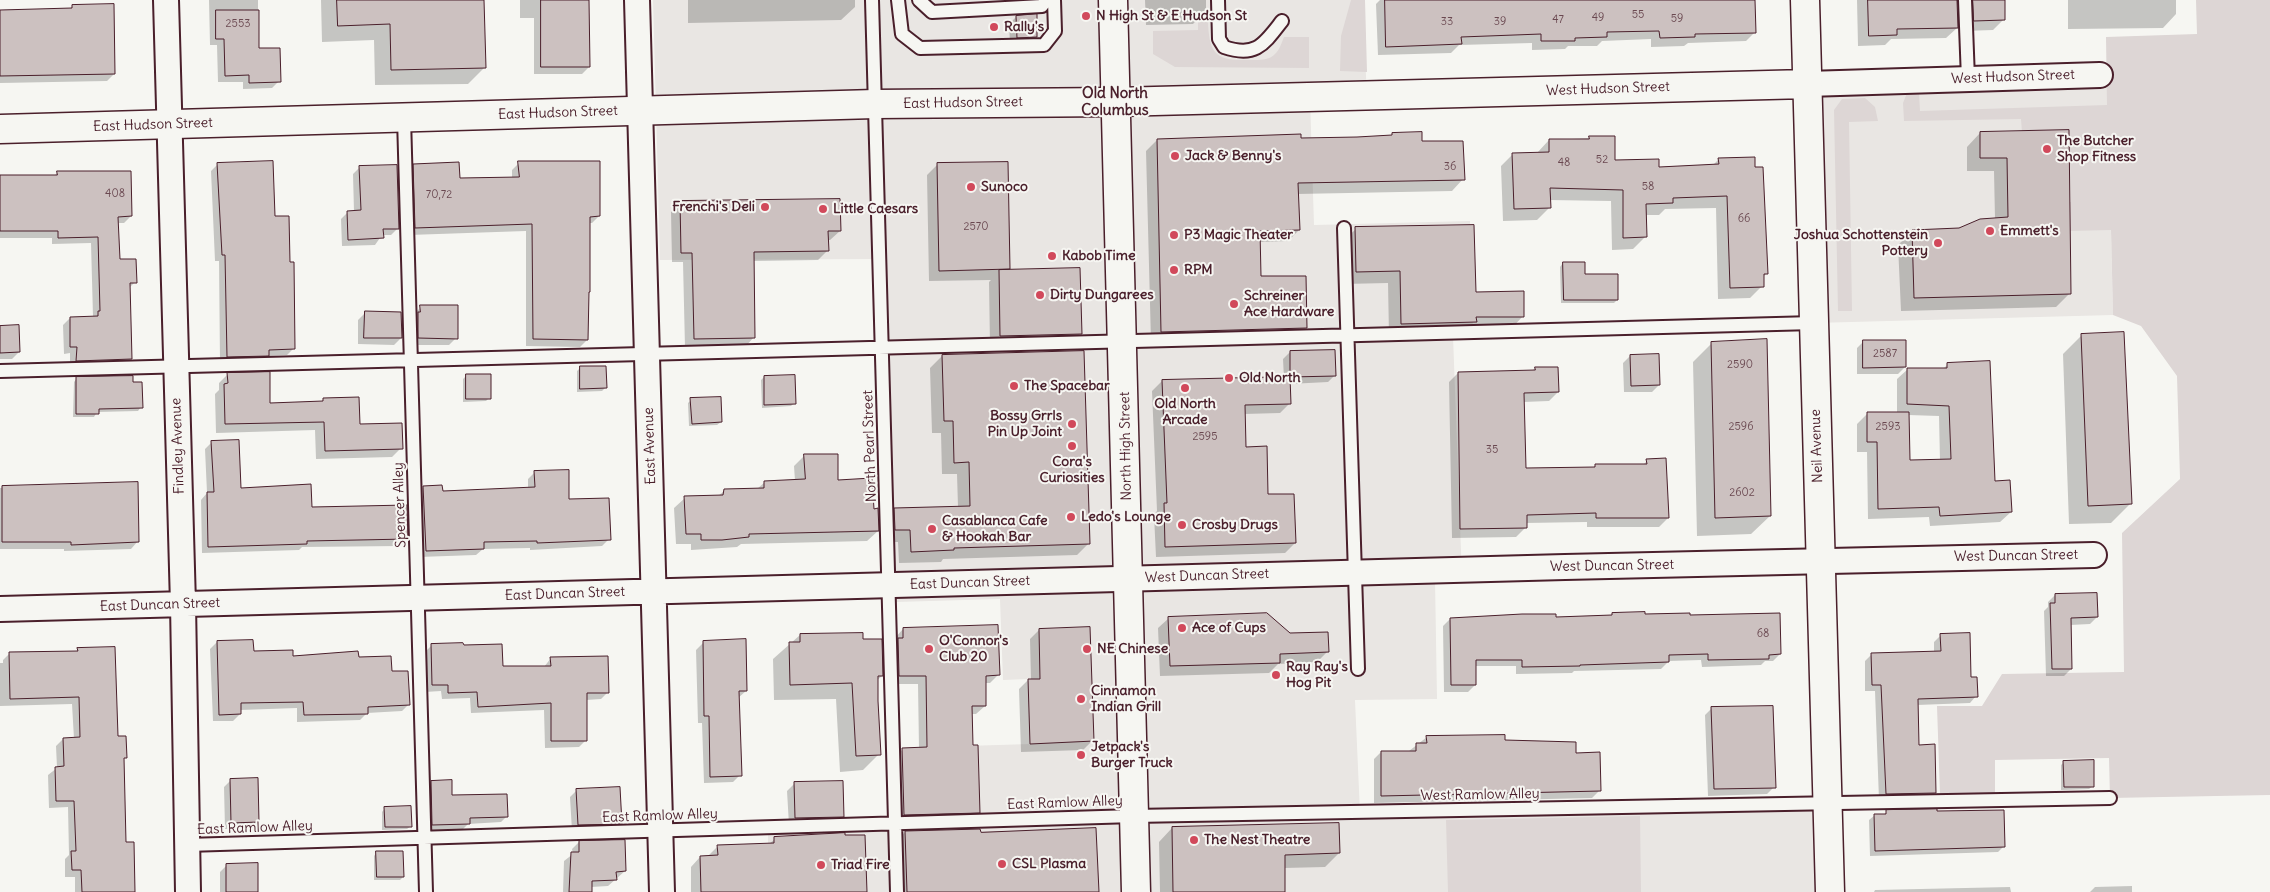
<!DOCTYPE html>
<style>
body{margin:0}
canvas{display:block;background:#f6f6f2}
</style>
<canvas width="2270" height="892"></canvas>
<script>
const c = document.querySelector('canvas').getContext('2d');
c.lineJoin = 'round';
function fillPath(path, color) { c.fillStyle = color; c.fill(path, 'evenodd'); }
function trace(path, color, width, dash) { c.strokeStyle = color; c.lineWidth = width; c.lineCap = dash ? 'butt' : 'round'; c.setLineDash(dash || []); c.stroke(path); }
function drawText(font, color, halo, rows, align = 'center') {
  c.font = font + ' Delius,sans-serif'; c.lineWidth = 4; c.setLineDash([]); c.textBaseline = 'middle'; c.strokeStyle = halo; c.fillStyle = color; for (const [text, x, y, turn = 0] of rows) {
    c.save(); c.translate(x, y); c.rotate((+turn || 0) * Math.PI / 180); c.textAlign = isNaN(turn) ? turn : align; if (halo) c.strokeText(text, 0, 0); c.fillText(text, 0, 0); c.restore();
  }
}
fillPath(new Path2D(`
 M653,0H1362L1367,95L1310,98L1314,225L1470,221L1473,335L1453,336L1462,578L1435,579L1437,699L1355,700L1360,813L1837,798L1839,892H768V832L905,830L902,748L1030,744L1028,679L1003,680L1000,599L896,602L884,259L660,260Z
 M2107,74L2113,315L1814,323L1807,84Z`), '#e9e6e3');
fillPath(new Path2D(`
 M1351,0H1365L1367,72L1340,71L1341,36Z
 M2196,0H2270V795L2110,798L2109,758L1995,760V793L1940,795L1937,706H1982L2002,674L2124,672L2122,533L2180,479L2177,376L2141,326L2113,315L2111,230L2069,231L2031,203L2071,202L2069,131L2022,132L2021,119L1904,121L1903,103L1907,93H1919L1920,111L2107,105L2106,37L2197,34Z
 M1198,20H1208C1209,54 1215,61 1249,60C1257,60 1269,61 1275,54C1279,51 1282,42 1284,37H1309V68L1175,67L1153,54V31L1198,30Z
 M1865,98L1875,107L1878,121L1849,122L1852,311H1838L1834,110L1842,99Z
 M1640,816L1641,892H1448L1446,820Z`), '#ddd6d5');
fillPath(new Path2D(`
 M209,0H258V50L279,81L272,88L243,89V82H218L217,45H210Z
 M321,0H482L484,68L468,84L375,85L374,40L322,42Z
 M520,0H587L589,67L582,74H534V18H520Z
 M688,0H855V7L841,20L688,23Z
 M1145,0H1206V10L1193,24L1146,25Z
 M1380,0H1754L1755,32L1746,41L1688,43L1684,46L1651,47V39L1602,41L1597,46H1568L1565,49L1532,50V43L1459,45L1451,53L1378,55L1376,4Z
 M1857,0H2003L2004,19L1993,30L1964,31L1962,7L1956,4L1957,28L1946,38L1891,39L1885,45L1858,46Z
 M2068,0H2176V14L2163,28L2068,29Z
 M73,6L114,74L107,81L0,83V11L69,10Z
 M1016,17L1036,37L1029,44H1010L1009,24Z
 M2068,132L2070,293L2056,307L1901,311L1898,245L1912,231L1960,230L1995,219L1994,171H1967V147L1980,133Z
 M1393,134L1421,143L1463,179L1452,191L1297,194L1299,230L1288,241L1259,242L1260,278L1306,328L1295,339L1151,342L1146,151L1157,140H1300L1390,137Z
 M1613,137L1614,161L1658,168L1712,166L1719,159L1766,274L1762,278V286L1750,298L1718,299L1716,208L1665,209L1659,215H1645V237L1633,249L1612,250L1611,201L1549,200V208L1537,220L1503,221L1501,166L1513,154L1537,153L1549,140Z
 M519,163L599,216L592,223H588L587,340L580,347L526,346V231L409,235L407,173L414,166L458,179L512,178V170Z
 M218,164L274,217L289,263L294,348L287,355L267,356L261,362L220,363L219,261H215L211,171Z
 M938,164L1009,269L1006,271L1080,334L1070,344L990,346L989,282L991,280L929,281L927,175Z
 M360,167L398,228L391,235H382L375,245L342,246L341,219L348,212H354L353,174Z
 M57,173L131,216L124,223H117L119,260L135,282L129,288L131,359L124,366L70,367V353L64,354L63,325L70,318L93,317L91,243L52,244V238H0V177L54,176Z
 M681,203L840,231L830,240H827L828,250L818,260L753,261L754,337L745,347L685,348L683,262H672L671,212Z
 M1356,229L1475,293L1523,316L1511,329L1389,336L1388,283L1344,284L1343,241Z
 M1563,263L1584,275L1617,300L1614,303H1561L1560,267Z
 M421,307L456,338L449,345H412L414,314Z
 M365,313L401,338L394,345L358,344V320Z
 M0,327L19,352L12,359H0Z
 M2082,335L2130,504L2111,523L2069,524L2063,354Z
 M1864,341L1905,367L1898,374H1857V348Z
 M1712,343L1770,516L1751,534L1697,536L1693,362Z
 M1290,352L1335,375L1328,382L1289,384L1290,403L1280,413L1244,414L1245,448L1266,496L1295,543L1285,553L1156,557L1154,515L1157,511L1152,391L1162,381L1284,379L1283,359Z
 M942,356L1089,543L1077,555L943,559L941,562L899,563L898,542H883V521L895,509L958,507L957,474H942L941,433H932L930,368Z
 M1630,356L1659,385L1652,392H1624L1623,363Z
 M1948,364L1994,482L2011,512L2000,522L1930,526L1929,517L1868,519L1867,452H1857V424L1867,414L1897,413V379L1908,369L1942,370ZM1908,415L1939,416L1940,461L1908,462Z
 M580,368L605,388L602,391L577,392V371Z
 M1535,368L1558,392L1549,401L1523,402L1524,469H1592L1595,466L1643,465L1647,461L1668,518L1659,527H1587V522L1525,523L1526,527L1516,537L1452,538L1449,382L1458,373L1532,371Z
 M228,374L269,404L320,403L324,399L359,425L401,448L392,457L316,459L315,430L216,433L215,394L219,390V383Z
 M466,376L489,398L486,401L463,402V379Z
 M764,377L794,403L791,406L762,408L761,380Z
 M77,378L132,383L141,407L138,411L97,412L94,417H73L74,382Z
 M691,400L721,422L717,425L689,426L688,403Z
 M212,442L240,489L407,539L400,546L302,547L299,550L202,553L201,500L207,493L205,449Z
 M805,455L872,510L878,531L867,541L741,544L737,547L691,550V544H676L674,508L685,498L718,496L724,491L757,489L765,482L795,481L794,466Z
 M535,472L609,539L602,546L530,550V548L483,549L476,555L419,557L416,494L423,487L442,493L528,488V479Z
 M137,483L138,541L131,549L64,551V549H0V488Z
 M2055,595L2097,617L2090,624L2070,625L2071,669L2064,676H2046L2044,611L2048,607V602Z
 M1613,614L1689,616L1780,654L1773,661H1765L1761,665L1702,667L1701,660L1669,661L1661,669L1574,671L1572,673L1516,674V666H1474L1475,685L1468,692H1444L1443,626L1450,619L1610,617Z
 M1169,618L1290,635L1327,652L1317,662L1278,664L1269,673L1160,676L1158,628Z
 M903,629L998,675L990,683H984L985,706L976,714H971L972,747L979,812L970,821L896,823L894,758L903,749H919L918,684H891L895,638Z
 M1039,630L1092,741L1083,750L1021,752L1019,689L1028,680H1031L1030,639Z
 M800,635L862,641L882,676L876,681L879,754L863,770L840,772L836,699L774,700L773,659Z
 M1941,635L1970,679L1976,696L1970,703L1917,705L1918,746L1935,793L1928,799L1879,800L1875,691H1865V661L1872,654L1934,652V642Z
 M217,642L253,652L292,658L358,659L391,672L409,704L402,711L367,713L360,720L297,722V708L240,710V714L233,721H213L210,649Z
 M703,643L746,691L738,698L740,775L733,782L704,783L702,723H698L696,650Z
 M432,645H500L501,667H544L551,658L608,692L601,699L586,700V740L579,747L545,748L544,710L471,713L470,698L442,699L441,691L425,692V652Z
 M78,650L125,757L123,760L125,843L134,892H75V877H65V859L69,855L68,807L49,808L48,775L57,768L56,746L63,739H74L72,704L0,706V663H3V660L10,653L75,652Z
 M1712,708L1774,787L1767,794L1708,796L1705,715Z
 M1427,737L1504,742L1575,754L1599,791L1592,798L1374,803V759L1381,752L1409,751Z
 M2064,762L2093,786L2089,789L2061,790V765Z
 M231,780L258,821L251,828L225,829L224,787Z
 M431,782L451,796L507,816L501,822L468,824L463,829L427,830L425,788Z
 M794,784L843,816L836,823L789,825L787,791Z
 M577,790L621,823L614,830L572,831L570,797Z
 M385,808L411,826L407,829L382,830V812Z
 M1887,812L2003,847L1998,852L1870,856L1869,820L1875,815H1883Z
 M1172,828L1339,853L1325,867L1284,868V892H1160L1159,842Z
 M905,832L979,834L1097,892H893L892,846Z
 M844,834L866,892H691V867L700,857L708,856L718,846L769,844L775,839Z
 M579,842L625,871L608,886L591,887V892H563L564,861L573,854L572,849Z
 M377,852L403,877L400,880H374V856Z
 M227,865L256,892H220V872Z
 M2132,886V892H2090L2095,887Z
 M2010,887L2011,892H1874L1875,890Z`), '#0003');
const building = new Path2D(`
 M337,0H484L486,68L391,70L390,24L338,26Z
 M541,0H589L590,67H541Z
 M1385,0H1755L1756,33L1695,34V37L1660,38L1659,31L1607,32V37L1575,38V41H1541V34L1461,37L1462,44L1386,47Z
 M1868,0H1957L1958,28L1897,29V35L1869,36Z
 M1973,0H2005V20L1974,21Z
 M114,4L115,74L0,76V10L72,8V5Z
 M216,10H259V48H280L281,82L249,83V75L225,76L224,39H216Z
 M1037,14V37L1017,38L1016,16Z
 M2069,130L2071,294L1914,298L1912,230L1959,228L1980,219L2008,217L2007,158H1980V132Z
 M1422,132V141H1463L1465,180L1298,183L1300,230L1260,231L1261,276H1306L1307,328L1161,332L1157,139L1301,134V138L1357,137L1392,135V133Z
 M1589,136H1615V160L1659,159V167L1719,164L1718,158L1755,157V167H1763L1768,274H1764V287L1730,288L1727,196L1673,198V203L1646,204L1647,237L1623,238V190L1550,188L1551,208L1514,209L1512,153L1549,152V139H1589Z
 M273,161L275,216H289L290,262H294L295,349L269,350V356L227,357L225,255H222L217,163Z
 M518,161H600V216L590,217V292H589L588,340L533,339L532,224L415,228L413,164L459,162L460,178L519,177Z
 M1008,162L1010,269L939,271L937,163Z
 M397,165L399,229H383L384,238L348,240L347,211L361,210L359,166Z
 M57,171H131L132,216L118,217L120,259H136L137,283H130L132,359L76,361L77,347H70V317L98,316V311H100L98,237L58,238V231H0V175H57Z
 M840,199L841,231H828L829,251L754,252L755,338L694,339L692,253H681L680,201Z
 M1474,225L1476,292L1524,291V317H1476L1477,322L1401,324L1400,271L1356,272L1355,227Z
 M1563,262H1585V274H1618V300H1564Z
 M1080,268L1082,334L1000,336L999,270Z
 M420,305H458V339L418,338V312H420Z
 M365,311L401,312L402,338H364Z
 M19,325L20,352L0,353V326Z
 M2124,332L2132,504L2088,506L2081,334Z
 M1767,339L1771,516L1715,518L1711,342Z
 M1863,340H1906V367L1863,368Z
 M1335,350L1336,376L1290,377V351Z
 M1084,351L1090,544L954,548V550L911,552L910,530H895L894,508L970,506L969,462L954,463L953,421H944L942,355Z
 M1659,354L1660,385L1631,386L1630,355Z
 M1990,361L1995,481L2010,480L2012,512L1940,516L1939,507L1878,509L1877,442H1867V412H1909L1910,460L1951,459L1949,406L1907,404V368H1947V363Z
 M580,366H606L607,388L580,389Z
 M1535,367H1558L1559,392L1524,393L1526,468L1595,467V464H1647L1646,459L1666,458L1669,518H1596V513L1527,515V528L1460,529L1458,372L1535,370Z
 M270,372V403L323,401V398L359,397L360,424L402,423L403,449L325,451L324,422L225,424L224,384L228,383L227,373Z
 M466,374H491V399H466Z
 M795,375L796,404L764,405V376Z
 M133,376V382H142L143,408L99,409V414H76V377Z
 M1290,377L1291,404L1245,405L1246,447L1267,446L1268,494H1294L1296,543L1165,547L1164,503H1167L1162,380Z
 M721,397L722,422L692,424L690,398Z
 M239,440L241,488L311,484L312,507L407,505L408,539L307,541V544L208,547L207,492H214L211,441Z
 M804,454H838V480L872,478L874,509L878,508L879,531L749,534V537L722,540H701V534H686L684,496L723,495L724,489L764,488V481L805,479Z
 M569,470V499L609,498L611,540L537,543V541L484,542V549L426,551L423,486L442,485L443,491L535,487L534,471Z
 M138,482L139,542L71,545V542H2V486Z
 M2097,593L2098,617L2071,618L2072,669H2052L2050,603H2055V594Z
 M1645,612V614L1690,613V615L1780,613L1781,654L1769,655V659L1708,660V654L1669,655V662L1580,665V666L1522,667V660H1476V685H1451L1450,618L1522,614H1556V617L1612,615V613Z
 M1267,613L1290,633L1328,632L1329,652L1280,654V663L1170,666L1168,617Z
 M998,625L1000,675L986,676V706H972L973,745H978L980,813L904,815L902,748L927,747L926,676H899L898,638H903V628Z
 M1090,627L1094,741L1030,744L1028,679H1040L1039,629Z
 M863,633V639H882L883,676H878V701L881,755L856,756L852,683L790,685L789,642H800V634Z
 M1970,633L1971,677H1977L1978,697L1918,699L1919,745L1935,744L1936,793L1886,794L1881,685H1872L1871,653L1941,651L1940,634Z
 M746,639L747,691H739L742,776L710,777L709,716H704L703,641Z
 M253,640L254,651L293,650V656L358,651L359,657L391,656L392,671H408L410,705L368,707V714L304,715L303,702L241,703V714L219,715L217,641Z
 M463,643L464,645L502,644L503,666H551L550,657L608,656L609,693H587V741H551V703L478,707L477,692L448,693V685H432L431,644Z
 M115,647L118,736H126L127,758H124L126,842H134L135,892H82L81,870H72L71,851H76L74,801H56L55,767L64,766L63,738L80,737L79,697L10,699L9,652L78,651L77,648Z
 M1773,706L1776,788L1714,789L1711,707Z
 M1505,735V740L1576,742V753L1600,752L1601,791L1381,796V751H1416V743H1427L1426,736Z
 M2094,760V787H2064L2063,761Z
 M258,778L259,822L231,823L230,779Z
 M452,780V795L507,794L508,817L470,818V824L432,825L431,781Z
 M843,781L844,817L795,818L794,782Z
 M620,787L622,824L578,825L576,789Z
 M411,806L412,827H385L384,807Z
 M1937,809V811L2004,810L2005,847L1875,851L1874,814H1886V810Z
 M1339,823L1340,853L1285,855V892H1173L1172,827Z
 M1096,828L1099,892H907L905,831L980,829L981,832Z
 M845,833V835H865L867,892H701L700,856L718,855L717,845L774,843V837Z
 M625,840L626,871L616,872L617,880L592,881V892H569L571,852H579V841Z
 M376,851H403L404,877H377Z
 M258,863V892H226V864Z`);
fillPath(building, '#ccc1c0');
trace(building, '#4a1f2b', 1);
const lane = new Path2D(`
 M872,0L897,892
 M898,0L902,34L920,48L1044,45L1055,31L1054,0
 M919,0L932,12L1042,6L1046,0
 M1218,0L1219,39L1224,47C1256,58 1264,44 1282,21
 M1965,0L1968,79
 M404,118L426,892
 M1344,228L1358,669
 M0,371L1814,323
 M187,845L1134,816L2110,798`);
const street = new Path2D(`
 M166,0L183,604L188,892
 M637,0L662,892
 M1807,84L2100,75
 M0,609L1565,567L2094,555`);
const secondary = new Path2D(`
 M1805,0L1830,892
 M0,129L875,104L1116,102L1807,84`);
const primary = new Path2D(`
 M1113,0L1136,892`);
trace(lane, '#4a1f2b', 16);
trace(street, '#4a1f2b', 28);
trace(secondary, '#4a1f2b', 31);
trace(primary, '#4a1f2b', 31);
trace(lane, '#f6f6f2', 12);
trace(street, '#f6f6f2', 24);
trace(secondary, '#f6f6f2', 28);
trace(primary, '#f6f6f2', 28);
for (const [x, y, r, color] of [
 [1086,16,5,"#d1495b"],
 [994,27,5,"#d1495b"],
 [2047,149,5,"#d1495b"],
 [1175,156,5,"#d1495b"],
 [971,187,5,"#d1495b"],
 [765,207,5,"#d1495b"],
 [823,209,5,"#d1495b"],
 [1990,231,5,"#d1495b"],
 [1174,235,5,"#d1495b"],
 [1938,243,5,"#d1495b"],
 [1052,256,5,"#d1495b"],
 [1174,270,5,"#d1495b"],
 [1040,295,5,"#d1495b"],
 [1234,304,5,"#d1495b"],
 [1229,378,5,"#d1495b"],
 [1014,386,5,"#d1495b"],
 [1185,388,5,"#d1495b"],
 [1072,424,5,"#d1495b"],
 [1072,446,5,"#d1495b"],
 [1071,517,5,"#d1495b"],
 [1182,525,5,"#d1495b"],
 [932,529,5,"#d1495b"],
 [1182,628,5,"#d1495b"],
 [929,649,5,"#d1495b"],
 [1087,649,5,"#d1495b"],
 [1276,675,5,"#d1495b"],
 [1081,699,5,"#d1495b"],
 [1081,755,5,"#d1495b"],
 [1194,840,5,"#d1495b"],
 [1002,864,5,"#d1495b"],
 [821,865,5,"#d1495b"]
]) { const dot = new Path2D(); dot.arc(x, y, r, 0, 2 * Math.PI); c.fillStyle = color; c.fill(dot); trace(dot, '#f6f6f2', 2); }
drawText('11px', '#6a4850', null, [
 ["55",1638,15],
 ["49",1598,18],
 ["59",1677,19],
 ["47",1558,20],
 ["33",1447,22],
 ["39",1500,22],
 ["2553",238,24],
 ["52",1602,160],
 ["48",1564,163],
 ["36",1450,167],
 ["58",1648,187],
 ["408",115,194],
 ["70,72",439,195],
 ["66",1744,219],
 ["2570",976,227],
 ["2587",1885,354],
 ["2590",1740,365],
 ["2596",1741,427],
 ["2593",1888,427],
 ["2595",1205,437],
 ["35",1492,450],
 ["2602",1742,493],
 ["68",1763,634]
]);
drawText('bold 14px', '#4a1f2b', '#f6f6f2', [
 ["N High St & E Hudson St",1096,16],
 ["Rally's",1004,27],
 ["The Butcher",2057,141],
 ["Shop Fitness",2057,157],
 ["Jack & Benny's",1185,156],
 ["Sunoco",981,187],
 ["Frenchi's Deli",755,207,"right"],
 ["Little Caesars",833,209],
 ["Emmett's",2000,231],
 ["P3 Magic Theater",1184,235],
 ["Joshua Schottenstein",1928,235,"right"],
 ["Pottery",1928,251,"right"],
 ["Kabob Time",1062,256],
 ["RPM",1184,270],
 ["Dirty Dungarees",1050,295],
 ["Schreiner",1244,296],
 ["Ace Hardware",1244,312],
 ["Old North",1239,378],
 ["The Spacebar",1024,386],
 ["Old North",1185,404,"center"],
 ["Arcade",1185,420,"center"],
 ["Bossy Grrls",1062,416,"right"],
 ["Pin Up Joint",1062,432,"right"],
 ["Cora's",1072,462,"center"],
 ["Curiosities",1072,478,"center"],
 ["Ledo's Lounge",1081,517],
 ["Casablanca Cafe",942,521],
 ["& Hookah Bar",942,537],
 ["Crosby Drugs",1192,525],
 ["Ace of Cups",1192,628],
 ["O'Connor's",939,641],
 ["Club 20",939,657],
 ["NE Chinese",1097,649],
 ["Ray Ray's",1286,667],
 ["Hog Pit",1286,683],
 ["Cinnamon",1091,691],
 ["Indian Grill",1091,707],
 ["Jetpack's",1091,747],
 ["Burger Truck",1091,763],
 ["The Nest Theatre",1204,840],
 ["CSL Plasma",1012,864],
 ["Triad Fire",831,865]
], 'left');
drawText('14px', '#4a1f2b', '#f6f6f2', [
 ["West Hudson Street",2013,77,-2],
 ["West Hudson Street",1608,89,-2],
 ["East Hudson Street",963,103,-1],
 ["East Hudson Street",558,113,-2],
 ["East Hudson Street",153,125,-2],
 ["Findley Avenue",178,446,-92],
 ["East Avenue",650,446,-92],
 ["North Pearl Street",870,446,-92],
 ["North High Street",1126,446,-91],
 ["Neil Avenue",1817,446,-92],
 ["Spencer Alley",400,505,-92],
 ["West Duncan Street",2016,556,-1],
 ["West Duncan Street",1612,566,-1],
 ["West Duncan Street",1207,576,-2],
 ["East Duncan Street",970,583,-2],
 ["East Duncan Street",565,594,-2],
 ["East Duncan Street",160,605,-2],
 ["West Ramlow Alley",1480,795,-1],
 ["East Ramlow Alley",1065,803,-2],
 ["East Ramlow Alley",660,816,-2],
 ["East Ramlow Alley",255,828,-2]
]);
drawText('bold 15px', '#4a1f2b', '#f6f6f2', [
 ["Old North",1115,94],
 ["Columbus",1115,111]
]);
</script>
